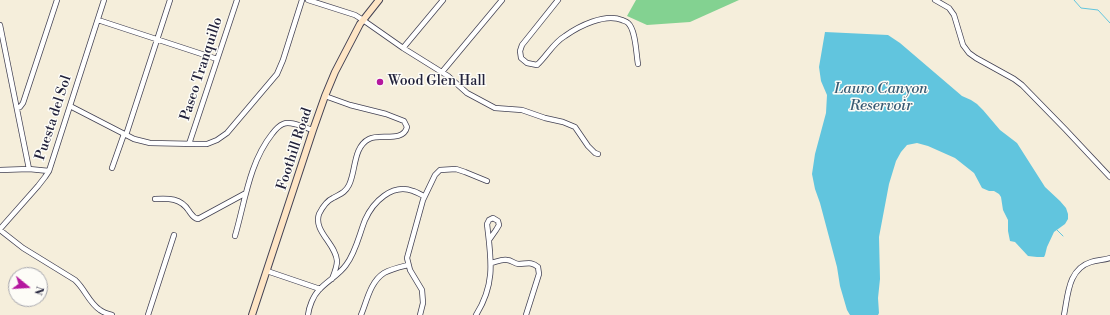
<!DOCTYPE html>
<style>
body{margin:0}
#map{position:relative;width:1110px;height:315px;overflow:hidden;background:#f5eedb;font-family:"Libre Bodoni",serif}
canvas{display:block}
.north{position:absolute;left:8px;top:267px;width:40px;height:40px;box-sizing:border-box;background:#fdfcf7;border:1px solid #a5a5ac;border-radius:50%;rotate:108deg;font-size:11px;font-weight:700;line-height:16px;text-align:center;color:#22223b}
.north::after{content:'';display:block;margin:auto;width:14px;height:18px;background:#b5179e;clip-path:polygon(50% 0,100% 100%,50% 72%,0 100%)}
</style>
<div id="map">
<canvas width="1110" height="315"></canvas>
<div class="north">N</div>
</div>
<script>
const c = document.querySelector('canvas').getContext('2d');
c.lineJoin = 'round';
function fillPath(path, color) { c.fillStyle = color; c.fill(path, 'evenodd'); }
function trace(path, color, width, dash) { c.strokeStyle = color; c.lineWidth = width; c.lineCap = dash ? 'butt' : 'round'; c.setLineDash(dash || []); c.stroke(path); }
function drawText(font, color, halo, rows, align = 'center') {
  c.font = font + ' "Libre Bodoni",serif'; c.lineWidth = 3; c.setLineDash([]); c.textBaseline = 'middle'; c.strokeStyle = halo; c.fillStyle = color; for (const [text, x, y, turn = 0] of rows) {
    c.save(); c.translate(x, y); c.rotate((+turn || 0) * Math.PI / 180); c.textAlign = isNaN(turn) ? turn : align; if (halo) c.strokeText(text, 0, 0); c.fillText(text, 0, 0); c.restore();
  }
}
fillPath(new Path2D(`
 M636,0H739L690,22L647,25L627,16Z`), '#83d291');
fillPath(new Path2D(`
 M825,32L888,35L900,43L962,96L971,100L977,104L983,110L1000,130L1017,143L1045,187L1060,201L1066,208L1068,214V219L1065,224L1054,232L1047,247L1045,255L1044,257H1037L1028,256L1015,242L1010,241L1008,231V220L1003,210L1001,197L999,194L994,191H989L982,188L974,173L955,158L928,146L917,143L907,145L901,152L896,161L889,184L879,237L880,279L878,298L879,313L878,315H850L847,310L840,286L837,267L820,203L815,189L812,174L815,154L826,113L827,95L821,81L819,67Z`), '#61c5de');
trace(new Path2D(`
 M1074,0L1081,8L1098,10L1110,23
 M1057,230L1063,236`), '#61c5de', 1);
const minor = new Path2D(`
 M308,0L355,15L363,20L403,48L448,76L467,93L495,108L522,110L545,118L563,122L575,127L588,146L595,153L598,154
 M558,0L522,45L520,51L521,58L527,63L537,65C547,56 553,43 565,36C579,26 605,13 622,20C624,21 626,21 628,23C636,30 636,54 638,64
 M935,0L949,8L954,15L963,45L969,53L976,58L1014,79L1022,85L1065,129L1110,177
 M98,20L217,59
 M0,25L29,169
 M403,48L443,0
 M442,72L502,0
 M325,96L350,105L386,114L404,121L407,127C403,143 380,133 369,139C353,147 356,171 349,185C345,193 340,194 333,198C326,201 322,208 319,214C313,231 336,244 337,261C337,267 334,274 332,279
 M70,106L134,139L150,143L196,144H207L217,140L227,133L277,74L283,60L302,0
 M17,108L20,107L23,103L57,0
 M126,135L170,0
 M189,144L237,0
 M112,168L124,134
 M0,170L29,169L49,171
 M155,199C168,198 181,198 189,211C192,215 193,218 198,219L246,193
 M0,229L38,186L45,177L49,171L104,0
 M0,230L23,248L75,280C85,289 89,303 100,310C104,313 108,314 112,315
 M235,236C245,202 249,163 272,134C275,130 278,126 283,124C291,120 304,128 313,130
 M491,263C496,262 502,259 507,260C512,260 514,264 519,264C527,264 531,261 538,267L539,274L526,315
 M267,271L320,289
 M148,315L174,235
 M308,315C309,307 313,296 319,290C327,281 339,275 346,265C356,252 359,235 365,220C373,202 392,183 413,191C417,192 421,195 424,196
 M361,315C367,301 370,282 384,273C391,269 400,267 408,265
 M420,315L423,303L422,290L410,270L407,258L423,200L435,175L440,170L456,169L465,172L487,181
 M476,315C496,283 491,259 487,224L489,220L493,218L498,221L499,225L496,230L489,240
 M1064,315C1068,295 1068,269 1091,262C1097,260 1104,260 1110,258`);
const secondary = new Path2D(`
 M252,315L313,130L325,96L335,72L360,24L379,0`);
trace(minor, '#424153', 6);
trace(secondary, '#424153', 8);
trace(minor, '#fff', 4.5);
trace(secondary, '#fee5c5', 6);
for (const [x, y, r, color] of [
 [380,82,4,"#b5179e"]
]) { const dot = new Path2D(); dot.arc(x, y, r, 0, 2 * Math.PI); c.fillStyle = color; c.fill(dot); trace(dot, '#fdfcf7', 1.5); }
drawText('14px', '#22223b', '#fdfcf7', [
 ["Paseo Tranquillo",202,69,-72],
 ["Puesta del Sol",54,118,-72],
 ["Foothill Road",295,149,-72]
]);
drawText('14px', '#22223b', '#fdfcf7', [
 ["Wood Glen Hall",388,82]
], 'left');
drawText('italic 15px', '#385b74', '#fdfcf7', [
 ["Lauro Canyon",881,89],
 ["Reservoir",881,106]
]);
</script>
